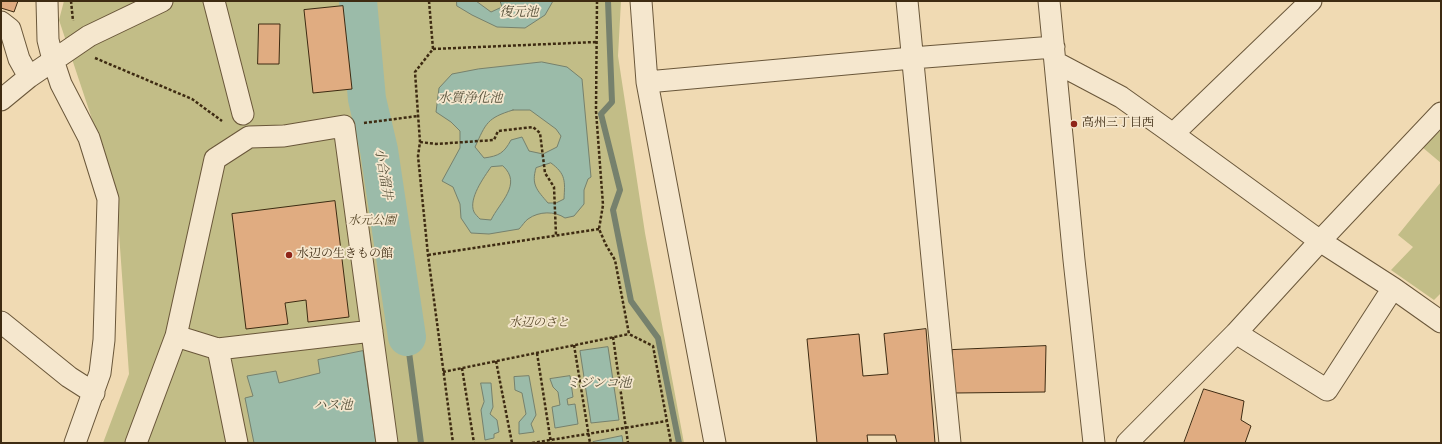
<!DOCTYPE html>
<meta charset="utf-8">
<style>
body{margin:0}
#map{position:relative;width:1442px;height:444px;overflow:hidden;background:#f0dab3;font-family:Vollkorn,serif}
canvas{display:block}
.frame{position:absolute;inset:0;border:2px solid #3e2b12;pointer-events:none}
</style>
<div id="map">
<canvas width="1442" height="444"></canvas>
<div class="frame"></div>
</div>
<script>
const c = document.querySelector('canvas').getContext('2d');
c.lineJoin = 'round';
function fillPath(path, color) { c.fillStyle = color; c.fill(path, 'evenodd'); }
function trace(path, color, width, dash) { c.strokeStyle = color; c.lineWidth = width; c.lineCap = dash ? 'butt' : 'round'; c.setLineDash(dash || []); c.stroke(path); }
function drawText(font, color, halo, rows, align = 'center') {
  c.font = font + ' Vollkorn,"Noto Serif JP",serif'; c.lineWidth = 3.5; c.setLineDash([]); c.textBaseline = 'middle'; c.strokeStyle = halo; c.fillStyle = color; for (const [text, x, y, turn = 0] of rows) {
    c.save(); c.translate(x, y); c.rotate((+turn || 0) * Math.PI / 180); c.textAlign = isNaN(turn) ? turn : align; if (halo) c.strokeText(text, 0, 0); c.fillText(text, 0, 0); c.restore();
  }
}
fillPath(new Path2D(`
 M64,1H621L618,56L645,233L684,443H103L129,374L116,191L59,20Z
 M1441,130V163L1422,147Z
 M1441,182V293L1434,300L1391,270L1413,247L1398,235Z`), '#c2bd87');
const water = new Path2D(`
 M457,1H476L491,12L502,7L500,1H553L545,15L525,28L497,27L472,15L457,6Z
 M542,62L567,67L582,79L591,177L588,179L584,190V204L574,216L565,218C555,211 539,211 528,219C525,221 522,226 519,229L489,234L471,233L461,218L460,204L453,187L442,181L460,148V131L451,122L436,112L439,88L452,74L478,69ZM513,110H530L556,129L561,136L557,147L543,154L529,151L522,137L511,140C504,153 499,156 484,158L475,147C486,123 487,118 513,110ZM551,163C566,174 565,181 564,199L556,203H548C537,190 531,185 536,168ZM503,166C523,184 499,203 491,220L480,219C478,217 475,214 474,212C468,199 484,177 491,167Z
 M608,347L619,420L591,423L580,351Z
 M363,351L376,443H254L245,398L253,396L247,376L276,371L279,383L320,373L318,360Z
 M529,376L536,415L531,424L534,432L519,434V422L526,414L522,393L515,390L514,377Z
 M570,376L573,397L567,399L568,405L575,404L578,424L555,428L552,407L560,405L558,392L553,387L550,379Z
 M481,383H491L493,407L490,414L497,420L499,432L494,434V438L485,440L481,410L484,402Z
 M622,436L623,443H593V442Z`);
fillPath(water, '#9bbba9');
trace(water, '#76816d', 1);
trace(new Path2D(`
 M608,1L612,102L601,114L620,190L613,210L631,301L658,338L679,443
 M407,337L421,443`), '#76816d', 6);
trace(new Path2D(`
 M358,1L367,99L379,150L407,337`), '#9bbba9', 38);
const building = new Path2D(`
 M1,1H18L14,12L1,8Z
 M343,6L352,89L313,93L304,10Z
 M259,24H280L279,64H258Z
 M335,201L349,317L308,322L306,300L285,303L288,324L246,329L232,214Z
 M926,329L935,443H897L895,435H867L868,443H817L807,339L859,334L863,376L888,374L884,334Z
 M1046,346L1045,392L955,393L952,350Z
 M1204,389L1244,401L1241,420L1251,426L1245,443H1184Z`);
fillPath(building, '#e0ac81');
trace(building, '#3e2b12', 1);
const minor = new Path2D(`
 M47,1L48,40L53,60L61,84L89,138L108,199L104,340L100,373L75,443
 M214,1L243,114
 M641,1L647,82L715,443
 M907,1L950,443
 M1049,1L1074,260L1094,443
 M1,22L10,29L19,59L29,77
 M1055,62L1121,97L1173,134L1311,1
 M647,82L912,58L1054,47
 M1,100L29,77L89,36L162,1
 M1173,134L1320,241L1393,288L1441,322
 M1,322L69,377L94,393
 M1236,333L1327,390L1393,288
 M218,349L372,331
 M136,443L176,336
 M237,443L218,349L176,336L215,159L249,137L284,136L344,126L387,443
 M1127,443L1236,333L1320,241L1441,113`);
trace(minor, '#6a573a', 23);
trace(new Path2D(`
 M71,1L73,21
 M429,1L433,49L415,72L420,142L418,156L428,255L453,443
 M597,1L596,111L603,205L599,229L606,245L615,260L629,334L653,346L671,443
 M433,49L596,42
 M95,58L192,99L222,121
 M364,123L418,116
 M420,142L436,144L494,140L498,131L533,127L540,133L545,173L554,187L556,235
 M428,255L599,229
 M613,337L628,443
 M574,345L590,443
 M537,353L551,443
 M496,361L512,443
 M462,368L474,443
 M443,372L629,334
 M532,443L667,421`), '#3e2b12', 2.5, [3, 2]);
trace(minor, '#f5e7ce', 21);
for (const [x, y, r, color] of [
 [1074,124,4,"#8f2418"],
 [289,255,4,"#8f2418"]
]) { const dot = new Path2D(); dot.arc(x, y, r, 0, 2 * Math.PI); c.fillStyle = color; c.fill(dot); trace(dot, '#f5e7ce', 1.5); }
drawText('12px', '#3e2b12', '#f5e7ce', [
 ["高州三丁目西",1082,124],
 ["水辺の生きもの館",297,255]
], 'left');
drawText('italic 12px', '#584829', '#f5e7ce', [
 ["水元公園",372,222],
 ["水辺のさと",539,324]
]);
drawText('italic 13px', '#554f38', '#f5e7ce', [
 ["復元池",519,14],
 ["水質浄化池",470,100],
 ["小合溜井",382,174,81],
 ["ミジンコ池",599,385],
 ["ハス池",333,407]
]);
</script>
